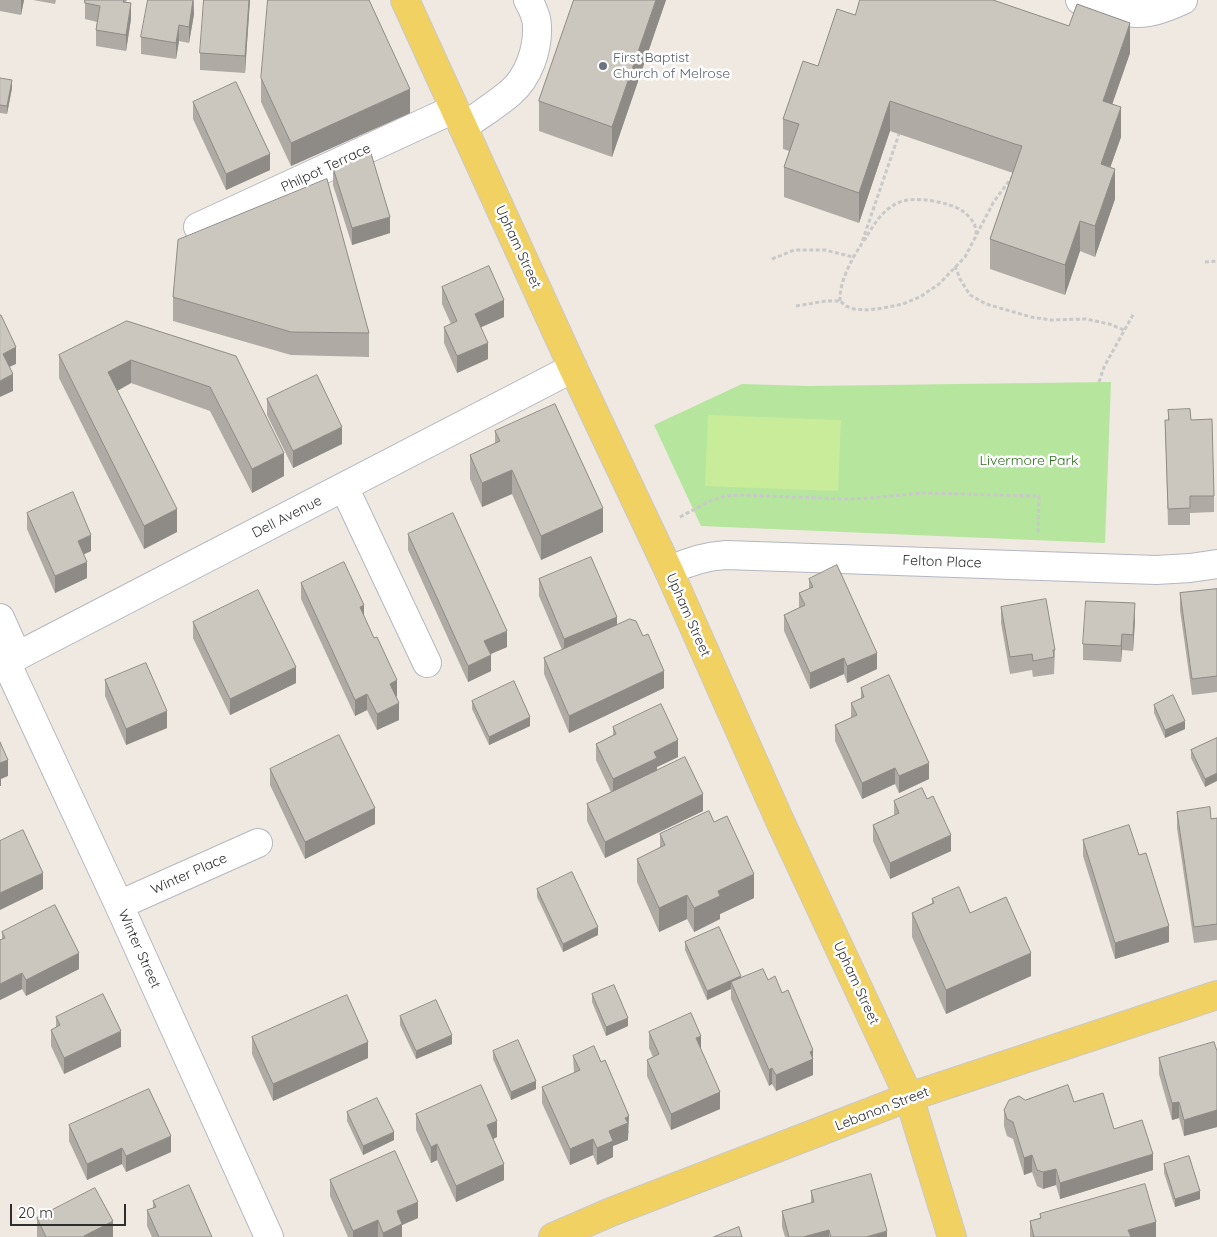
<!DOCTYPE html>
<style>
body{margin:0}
#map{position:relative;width:1217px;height:1237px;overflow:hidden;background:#efe9e1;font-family:Quicksand,sans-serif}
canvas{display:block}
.scale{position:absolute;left:10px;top:1204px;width:116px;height:22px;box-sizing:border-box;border:2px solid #2e2e2e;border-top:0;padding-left:6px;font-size:15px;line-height:18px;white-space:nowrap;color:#2e2e2e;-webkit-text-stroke:4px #fff;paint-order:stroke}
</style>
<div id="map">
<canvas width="1217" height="1237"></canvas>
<div class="scale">20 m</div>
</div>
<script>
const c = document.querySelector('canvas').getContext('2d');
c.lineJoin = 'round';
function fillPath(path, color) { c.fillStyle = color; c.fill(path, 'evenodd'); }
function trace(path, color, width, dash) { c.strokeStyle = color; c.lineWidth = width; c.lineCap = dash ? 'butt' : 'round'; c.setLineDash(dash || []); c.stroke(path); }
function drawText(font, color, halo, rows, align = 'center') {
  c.font = font + ' Quicksand,sans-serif'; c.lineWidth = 5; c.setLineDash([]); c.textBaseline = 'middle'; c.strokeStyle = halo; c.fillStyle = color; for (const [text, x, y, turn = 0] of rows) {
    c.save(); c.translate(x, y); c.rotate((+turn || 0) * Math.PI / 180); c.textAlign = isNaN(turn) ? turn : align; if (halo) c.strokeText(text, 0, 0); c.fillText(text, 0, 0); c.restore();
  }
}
fillPath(new Path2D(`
 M1111,382L1105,543L701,526L654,425L742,384L808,386Z`), '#b6e59e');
fillPath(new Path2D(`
 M708,415L841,420L838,491L705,486Z`), '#c9ec9a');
const minor = new Path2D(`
 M1080,0C1102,7 1126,16 1149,12C1161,10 1172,5 1183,0
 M463,127C478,116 496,105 510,93C529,77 538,49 537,26C537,17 532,7 528,0
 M198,227L454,109
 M344,487L427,663
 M669,571C687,562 705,556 726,555L1156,570L1190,568L1217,564
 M0,618L17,656
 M6,662L119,905L269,1237
 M0,665L573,368
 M119,905L258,843`);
const major = new Path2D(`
 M405,0L573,368L669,571L780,821L909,1097L952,1237
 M553,1237L611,1212L909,1097L1217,995`);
trace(minor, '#b4b7c1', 30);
trace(major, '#c9c9c9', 30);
trace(new Path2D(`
 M864,241C873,226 882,209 900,202C915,196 948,202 961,210C966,213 972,219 974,224C976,227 976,232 976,235
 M772,259L794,250H825L853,257
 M1205,262L1217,261
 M955,266L960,279L970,295L986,304L1031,317L1051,320L1086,319L1109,324L1124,330
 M840,301C839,283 851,260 861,245L899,134
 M796,306L826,301H840L846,306L854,309L867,310L883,308L903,304L920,297L939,284L965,257L993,203L1012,177
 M1099,382L1104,367L1134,313
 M680,517L710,501L725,496L741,495L847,499L871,498L922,493L1039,496L1038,533`), '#c9c9c9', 3, [4, 2.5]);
trace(minor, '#fff', 28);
trace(major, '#f2d163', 28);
fillPath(new Path2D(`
 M0,0H24L21,15L0,11Z
 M33,0H56L55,4Z
 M85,0H127L126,2L131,19L126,51L96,46V30L97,22L85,19Z
 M194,0V14L189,43L179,41L176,59L141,54V37Z
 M250,0L245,73L200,70V53Z
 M574,0H666L612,157L539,131V101Z
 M855,15L1130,53L1112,104L1121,137L1110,167L1115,199L1095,257L1080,251L1065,295L990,269V239L1013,173L890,131L859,223L784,197V167L789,151L783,149V119L818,66Z
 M0,78L12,88L7,114L0,113Z
 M261,78L410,113L291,166L261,102Z
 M193,102L270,170L226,190L193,119Z
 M333,168L390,233L352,245L333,185Z
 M442,287L504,317L481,327L488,359L457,373L444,343V327L451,324L442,304Z
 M173,297L369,333V357L291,355L173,321Z
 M59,355L236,356L284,476L252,493L210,411L131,383L117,391L177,532L144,549L59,378Z
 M267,399L342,444L293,468L267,415Z
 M1168,410L1191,420L1214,496V512L1190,513V525H1168L1165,420H1168Z
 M495,431L603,532L541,560L512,494L482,507L470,479V455L495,444Z
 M27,513L91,551L84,554L87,578L55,593L27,529Z
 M408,534L507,647L490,654L491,671L468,682L408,550Z
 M539,579L617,625L664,688L569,733L544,674V658L562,650L539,596Z
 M809,579L877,669L847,683L844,674L810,689L784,631V615L799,608V593L809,589Z
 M301,583L364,617L397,696L396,697L399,720L377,730L367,710L355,716L301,599Z
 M1217,589V692L1192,695L1180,610V593Z
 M1001,607L1055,650L1054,674L1033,677L1032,670L1010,674L1001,623Z
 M1135,620L1133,651L1122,650L1121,662L1083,660V644Z
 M193,622L296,683L230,715L193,638Z
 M105,680L167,728L126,745L105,696Z
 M861,688L929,779L899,793L895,784L862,799L835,741V725L851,718V703L861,699Z
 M472,701L530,726L489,745L472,709Z
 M1154,705L1185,729L1165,738L1154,713Z
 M613,727L678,757L657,767V770L703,811L605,858L587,821V804L611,792L596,760V744L613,735Z
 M1217,738L1205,787L1191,758V750Z
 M270,769L375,824L305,859L270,785Z
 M894,801L951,851L890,879L873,841V825L894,815Z
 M1177,812L1211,819L1217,818V940L1194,943L1177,828Z
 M714,822L754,898L720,914V919L694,932L687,919L659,932L637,882V859L660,848V834Z
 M1083,840L1139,855L1169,942L1115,959L1083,856Z
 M537,889L598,935L563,952L537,897Z
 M932,899L970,913L1031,976L946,1014L912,937V913L932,903Z
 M2,932L79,969L26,996L22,989L0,1000V940L2,939Z
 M685,942L741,978L768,980L782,993L813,1050V1075L776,1091L772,1084L769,1086L731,999V989L707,1000L685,950Z
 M592,994L628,1026L606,1036L592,1002Z
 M400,1016L452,1044L416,1059L400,1025Z
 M56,1017L121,1047L64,1074L51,1046V1030L56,1027Z
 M649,1032L701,1049L720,1109L671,1130L647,1076V1060L653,1057L649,1048Z
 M252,1037L368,1058L273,1101L252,1054Z
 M493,1051L536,1089L511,1100L493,1059Z
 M1217,1051V1127L1184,1136L1179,1118L1172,1120L1159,1074V1058Z
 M573,1056L629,1132L628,1133V1140L613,1146V1157L597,1165L593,1155L570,1165L542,1103V1087L574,1073Z
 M1025,1100L1074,1102L1114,1129L1153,1170L1060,1199L1056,1185L1043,1189L1037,1186L1032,1172L1024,1175L1013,1139L1007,1136L1004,1126V1110Z
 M347,1112L394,1140L363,1155L347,1121Z
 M416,1114L497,1137L493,1139L504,1180L456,1202L437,1160L431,1163L416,1130Z
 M69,1125L171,1152L126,1172L122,1164L87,1180L69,1141Z
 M1164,1164L1200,1199L1175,1207L1164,1173Z
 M330,1180L418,1218L402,1225V1237H348L330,1196Z
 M811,1191L887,1237H785L782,1227V1211L811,1203Z
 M153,1201L212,1237H152L147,1226V1210L153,1208Z
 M1040,1214L1156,1237H1030V1221L1040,1218Z
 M37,1218L113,1237H37Z`), '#afaba4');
fillPath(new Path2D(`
 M21,0H24L21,15Z
 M193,0L194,14L189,43V27Z
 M249,0H250L245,73V56Z
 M656,0H666L612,157V127Z
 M131,3V19L126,51V35Z
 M1130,23V53L1103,131V101Z
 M179,25V41L176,59V43Z
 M12,80V88L7,114V106Z
 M410,89V113L291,166V143Z
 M890,101V131L859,223V193Z
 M1121,107V137L1101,194V164Z
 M270,154V170L226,190V174Z
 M1115,169V199L1095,257V226Z
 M390,217V233L352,245V228Z
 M1080,221V251L1065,295V265Z
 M504,300V317L475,330V314Z
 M488,343V359L457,373V356Z
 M16,347V364L3,370V354Z
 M131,360V383L108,396V372Z
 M13,374V391L0,397V381Z
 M342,427V444L293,468V451Z
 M284,453V476L252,493V469Z
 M512,470V494L482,507V483Z
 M603,508V532L541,560V536Z
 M177,509V532L144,549V526Z
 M91,535V551L78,557V541Z
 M87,562V578L55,593V576Z
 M1135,603V620L1133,651V635Z
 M364,605V622L360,607Z
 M617,617V633L564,656V639Z
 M507,631V647L484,657V641Z
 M1122,634V650L1121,662V646Z
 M877,653V669L847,683V666Z
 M491,655V671L468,682V666Z
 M844,658V674L810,689V673Z
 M296,667V683L230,715V699Z
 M664,671V688L569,733V716Z
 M397,680V696L390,700V684Z
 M367,694V710L355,716V700Z
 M399,703V720L377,730V714Z
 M167,711V728L126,745V729Z
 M530,717V726L489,745V737Z
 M1185,721V729L1165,738V730Z
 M678,740V757L657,767V774L613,796V779L654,752Z
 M8,760V776L1,779V786H0V763Z
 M929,763V779L899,793V776Z
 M895,768V784L862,799V783Z
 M1217,773V781L1205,787V779Z
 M703,794V811L605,858V842Z
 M375,808V824L305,859V842Z
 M951,835V851L890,879V863Z
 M43,873V889L0,910V893Z
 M754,874V898L720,914V919L694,932V908L718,891Z
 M687,895V919L659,932V908Z
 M1169,926V942L1115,959V943Z
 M598,927V935L563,952V944Z
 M79,953V969L26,996V980Z
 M1031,953V976L946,1014V990Z
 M22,973V989L0,1000V984Z
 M741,976V984L731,982V989L707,1000V991Z
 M628,1018V1026L606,1036V1027Z
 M121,1031V1047L64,1074V1058Z
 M452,1035V1044L416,1059V1051Z
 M701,1036V1052L696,1038Z
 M368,1042V1058L273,1101V1084Z
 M813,1050V1075L776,1091V1075L810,1052Z
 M772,1068V1084L769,1086V1070Z
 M536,1081V1089L511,1100V1092Z
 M720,1092V1109L671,1130V1114Z
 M1179,1102V1118L1172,1120V1103Z
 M1217,1110V1127L1184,1136V1120Z
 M629,1116L628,1140L613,1146V1157L597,1165V1148L609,1131L625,1118Z
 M497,1121V1137L487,1142V1125Z
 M394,1132V1140L363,1155V1146Z
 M171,1136V1152L126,1172V1156Z
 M593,1139V1155L570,1165V1149Z
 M437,1144V1160L431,1163V1147Z
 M122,1148V1164L87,1180V1164Z
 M1153,1154V1170L1060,1199V1183Z
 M1032,1155V1172L1024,1175V1158Z
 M504,1164V1180L456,1202V1186Z
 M1056,1169V1185L1043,1189V1172Z
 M1200,1191V1199L1175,1207V1199Z
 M418,1202V1218L402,1225V1237H383V1233L397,1211Z
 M378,1220V1237H353V1231Z
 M113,1221V1237H84V1236Z
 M1156,1222V1237H1128V1230Z
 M829,1230V1237H803Z
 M887,1231V1237H866Z`), '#8e8b86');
const building = new Path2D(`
 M85,0H124L123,2L131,3L126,35L96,30L100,6L85,3Z
 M148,0H193L189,27L179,25L176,43L141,37Z
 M204,0H249L245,56L200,53Z
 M268,0H369L410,89L291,143L261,78Z
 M574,0H656L612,127L539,101Z
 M860,0H993L1069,26L1077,4L1130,23L1103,101L1121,107L1101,164L1115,169L1095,226L1080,221L1065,265L990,239L1022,146L1015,144L890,101L859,193L784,167L799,124L783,119L803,61L818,66L837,9L855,15Z
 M0,78L12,80L7,106L0,105Z
 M236,82L270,154L226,174L193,102Z
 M370,150L390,217L352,228L333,168Z
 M327,179L369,333L291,332L173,297L178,240Z
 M489,266L504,300L475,314L488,343L457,356L444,327L457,321L442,287Z
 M0,315H1L16,347L3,354L13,374L0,381Z
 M127,321L236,356L284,453L252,469L210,387L131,360L108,372L177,509L144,526L59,355Z
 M317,375L342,427L293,451L267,399Z
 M555,404L603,508L541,536L512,470L482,483L470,455L500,441L495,431Z
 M1190,409L1191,420L1212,419L1214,496H1190V508L1168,509L1165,420H1169L1168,410Z
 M73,492L91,535L78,541L87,562L55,576L27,513Z
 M453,513L507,631L484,641L491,655L468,666L408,534Z
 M591,557L617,617L564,639L539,579Z
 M344,562L364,605L360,607L374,638L377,637L397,680L390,684L399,703L377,714L367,694L355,700L301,583Z
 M837,565L877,653L847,666L844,658L810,673L784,615L805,605L799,593L813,587L809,579Z
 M1217,589V676L1192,679L1180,593Z
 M258,590L296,667L230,699L193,622Z
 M1046,599L1055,650H1053L1054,657L1033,661L1032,654L1010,657L1001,607Z
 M1086,601L1135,603L1133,635L1122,634L1121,646L1083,644Z
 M630,619L636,621L643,636L648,634L664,671L569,716L544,658Z
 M146,663L167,711L126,729L105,680Z
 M889,675L929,763L899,776L895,768L862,783L835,725L857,715L851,703L864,697L861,688Z
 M514,681L530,717L489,737L472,701Z
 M1173,695L1185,721L1165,730L1154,705Z
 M661,704L678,740L654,752L657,758L613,779L596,744L616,734L613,727Z
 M339,735L375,808L305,842L270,769Z
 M1217,738V773L1205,779L1191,750Z
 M0,742L8,760L0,763Z
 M685,757L703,794L605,842L587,804Z
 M922,788L927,799L933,796L951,835L890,863L873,825L899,813L894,801Z
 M1210,807L1211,819L1217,818V924L1194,927L1177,812Z
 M709,811L714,822L727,816L754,874L718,891L720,896L694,908L687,895L659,908L637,859L665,845L660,834Z
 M1129,825L1139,855L1146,853L1169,926L1115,943L1083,840Z
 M23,830L43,873L0,893V841Z
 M572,872L598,927L563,944L537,889Z
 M959,887L970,913L1006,897L1031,953L946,990L912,913L934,903L932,899Z
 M55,905L79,953L26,980L22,973L0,984V940L5,938L2,932Z
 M719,927L741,976L707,991L685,942Z
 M763,969L768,980L775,976L782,993L788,990L813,1050L810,1052L813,1059L776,1075L772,1068L769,1070L731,982Z
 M614,985L628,1018L606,1027L592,994Z
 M103,994L121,1031L64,1058L51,1030L60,1025L56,1017Z
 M347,995L368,1042L273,1084L252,1037Z
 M436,1000L452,1035L416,1051L400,1016Z
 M691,1013L701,1036L696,1038L720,1092L671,1114L647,1060L659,1054L649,1032Z
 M518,1040L536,1081L511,1092L493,1051Z
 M1214,1042L1217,1051V1110L1184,1120L1179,1102L1172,1103L1159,1058Z
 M594,1046L601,1062L605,1060L629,1116L625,1118L628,1123L609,1131L613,1141L597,1148L593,1139L570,1149L542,1087L580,1070L573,1056Z
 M481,1085L497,1121L487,1125L504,1164L456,1186L437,1144L431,1147L416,1114Z
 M1068,1085L1074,1102L1103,1093L1114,1129L1142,1120L1153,1154L1060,1183L1056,1169L1043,1172L1037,1170L1032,1155L1024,1158L1013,1122L1007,1119L1004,1110L1009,1100L1019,1096L1025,1100Z
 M149,1089L171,1136L126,1156L122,1148L87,1164L69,1125Z
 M377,1098L394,1132L363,1146L347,1112Z
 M395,1151L418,1202L397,1211L402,1224L383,1233L378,1220L353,1231L330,1180Z
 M1189,1156L1200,1191L1175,1199L1164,1164Z
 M871,1174L887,1231L866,1237H831L829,1230L803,1237H789L782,1211L814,1202L811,1191Z
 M1145,1184L1156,1222L1128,1230L1131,1237H1034L1030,1221L1041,1218L1040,1214Z
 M189,1185L212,1237H159L147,1210L156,1207L153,1201Z
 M95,1188L113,1221L84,1236L85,1237H46L37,1218Z
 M739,1227L742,1237H714Z`);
fillPath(building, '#cbc7bf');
trace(building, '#8e8b86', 1);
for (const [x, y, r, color] of [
 [603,66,5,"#6b7280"]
]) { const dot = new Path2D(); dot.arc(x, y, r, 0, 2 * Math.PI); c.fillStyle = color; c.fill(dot); trace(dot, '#fff', 2); }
drawText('14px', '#5b616d', '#fff', [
 ["First Baptist",613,58],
 ["Church of Melrose",613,74]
], 'left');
drawText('14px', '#2e2e2e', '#fff', [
 ["Philpot Terrace",326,168,-25],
 ["Upham Street",518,247,65],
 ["Dell Avenue",287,517,-27],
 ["Felton Place",942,562,2],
 ["Upham Street",688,615,66],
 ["Winter Place",189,874,-24],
 ["Winter Street",139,949,66],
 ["Upham Street",856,983,65],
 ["Lebanon Street",882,1109,-21]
]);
drawText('14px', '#2c6e1b', '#fff', [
 ["Livermore Park",1029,461]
]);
</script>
